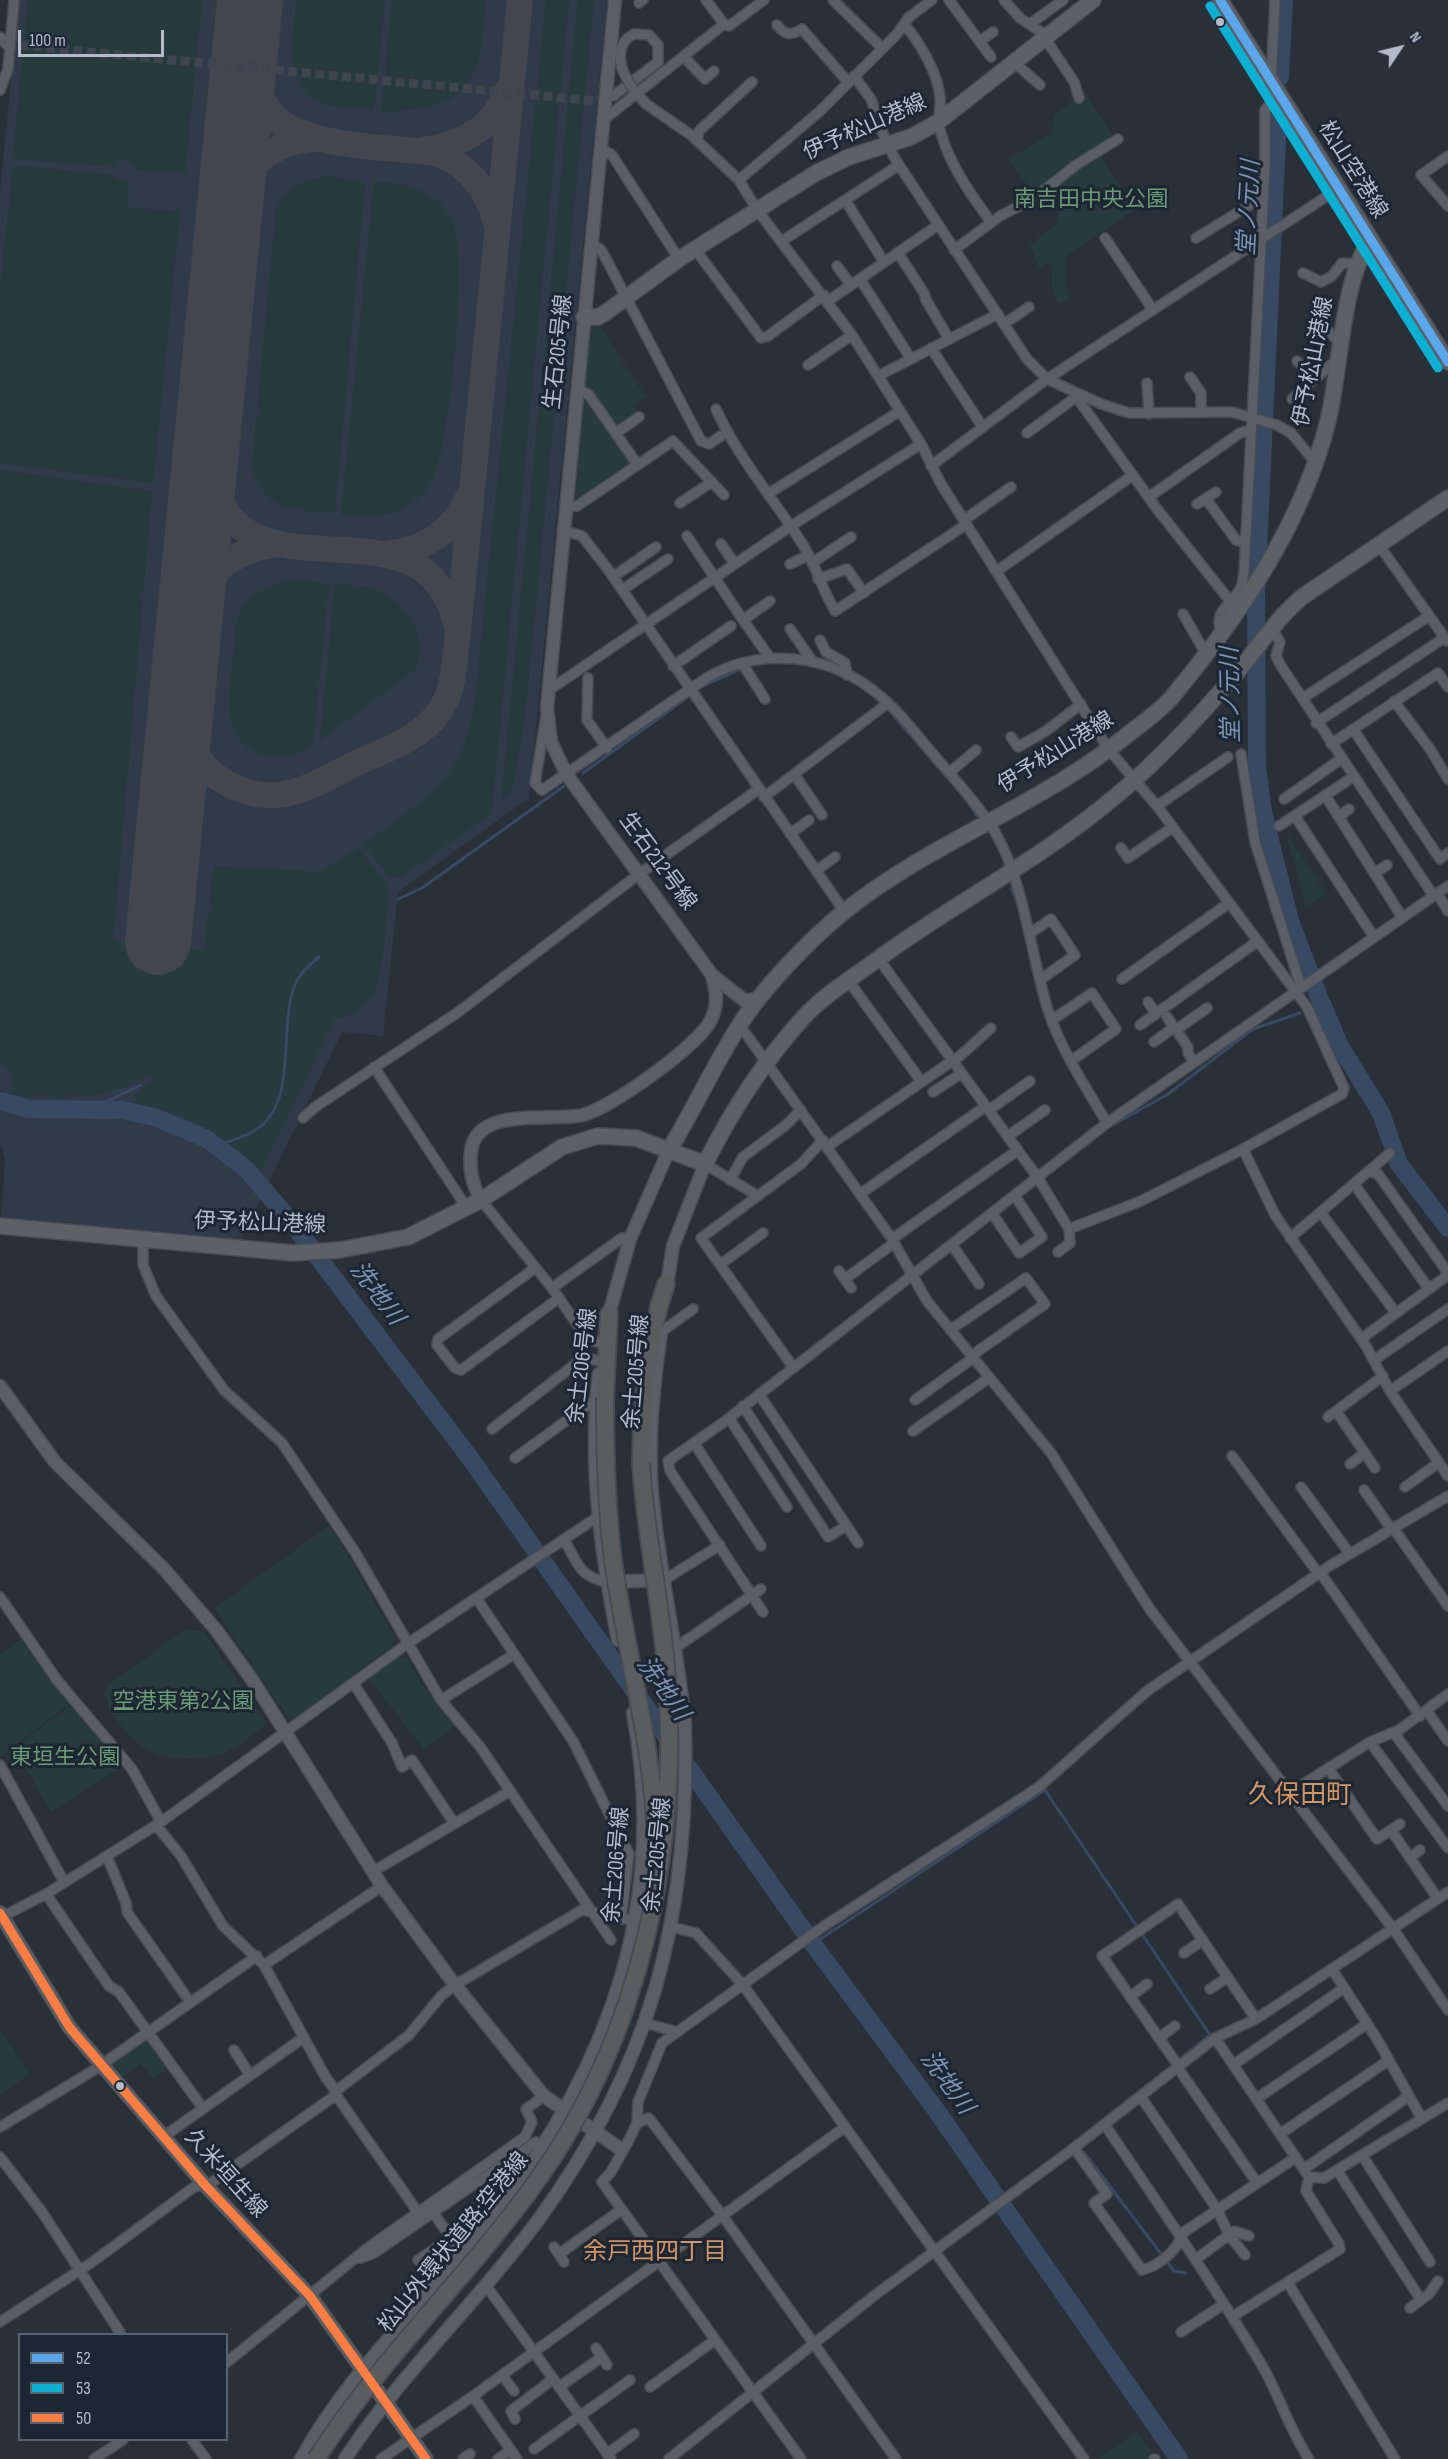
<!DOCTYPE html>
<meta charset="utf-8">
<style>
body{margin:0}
#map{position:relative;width:1448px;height:2459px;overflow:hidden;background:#2a3038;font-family:"Sofia Sans Condensed",sans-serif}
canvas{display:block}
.legend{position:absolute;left:18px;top:2333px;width:210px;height:108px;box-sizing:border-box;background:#1d2633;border:2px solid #59626f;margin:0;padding:8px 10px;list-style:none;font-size:18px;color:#b4bcc9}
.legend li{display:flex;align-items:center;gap:12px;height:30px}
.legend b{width:30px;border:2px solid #59626f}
.north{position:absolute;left:1370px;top:18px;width:60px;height:60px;-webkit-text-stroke:4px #1d2633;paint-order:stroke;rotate:55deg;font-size:16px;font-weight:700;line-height:24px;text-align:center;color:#b4bcc9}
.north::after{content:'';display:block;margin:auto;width:21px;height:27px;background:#b4bcc9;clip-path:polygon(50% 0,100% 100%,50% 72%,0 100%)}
.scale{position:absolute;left:18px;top:30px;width:146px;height:27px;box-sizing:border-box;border:3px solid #b4bcc9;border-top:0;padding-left:8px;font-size:18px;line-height:21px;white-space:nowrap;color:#b4bcc9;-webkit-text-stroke:4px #1d2633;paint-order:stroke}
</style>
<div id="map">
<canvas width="1448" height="2459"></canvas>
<ul class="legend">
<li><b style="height:8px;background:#5aa8eb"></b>52</li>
<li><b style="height:8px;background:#0dafd3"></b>53</li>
<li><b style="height:8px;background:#f77d43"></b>50</li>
</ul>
<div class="north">N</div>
<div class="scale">100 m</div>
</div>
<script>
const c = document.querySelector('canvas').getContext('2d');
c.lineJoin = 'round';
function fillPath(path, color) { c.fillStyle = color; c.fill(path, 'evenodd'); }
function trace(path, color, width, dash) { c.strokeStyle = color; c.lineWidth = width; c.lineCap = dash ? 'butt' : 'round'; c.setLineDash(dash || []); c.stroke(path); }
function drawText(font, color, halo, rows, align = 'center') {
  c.font = font + ' "Sofia Sans Condensed","Noto Sans JP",sans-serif'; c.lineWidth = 6; c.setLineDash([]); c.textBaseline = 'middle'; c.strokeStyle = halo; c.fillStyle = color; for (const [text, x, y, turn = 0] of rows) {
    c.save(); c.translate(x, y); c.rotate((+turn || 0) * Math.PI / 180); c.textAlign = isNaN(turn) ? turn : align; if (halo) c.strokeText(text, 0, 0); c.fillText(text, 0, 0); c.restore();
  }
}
fillPath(new Path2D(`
 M19,0H607L529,798L398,892L383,1036L342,1032L240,1241L1,1220L5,1159L0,1142V1101L3,1092L0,1090V191Z`), '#313a48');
fillPath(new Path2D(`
 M28,0H202L185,173L136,170L129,161L117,159L114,167L17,159L13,154Z
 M297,0H385L374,110C357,108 339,108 323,103C279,89 294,34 297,0Z
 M392,0H486C483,21 483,44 477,64C463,108 418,111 381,111Z
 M546,0H569L492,809L487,817L400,878L390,877L363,845C396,820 435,796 457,761C467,744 471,722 475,703Z
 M578,0H594L525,717L513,787L501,804Z
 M1084,91L1114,136L1096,148L1135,209L1066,256L1065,282L1071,298L1058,304L1052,290V267L1048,263L1039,268L1030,245L1056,224L1059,209L1054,180L1033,193L1008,159L1051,134L1054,116Z
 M18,166L112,175L121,181L128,179V208L180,211L153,483L0,463V288L13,169Z
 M332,176L365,183L335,513C293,511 266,512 252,467L276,209C291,186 305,178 332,176Z
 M374,182C408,183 438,190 453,223C468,255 450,462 428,488C404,517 376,518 341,515Z
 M598,324L646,397L634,405L639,413L616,429L584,383L589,329Z
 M586,400L630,460L628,467L577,502H572L581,403Z
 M0,470L152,491L113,941L204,951L214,866L321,872L359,848L387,885C390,897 382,973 377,986C372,999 350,1019 335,1019L261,1171C228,1139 185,1109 138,1105L134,1095L153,1082L147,1076C108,1100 55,1103 11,1094L13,1082L10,1069L0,1064Z
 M295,579L329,584L313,743C305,753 292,756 279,756C218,753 228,700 233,657C235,641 234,620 243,607C255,590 275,583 295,579Z
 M335,583C349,585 364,585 377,590C407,603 431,637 415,670L320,740Z
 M1286,833L1327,894L1306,907Z
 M330,1525L394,1636L393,1645L291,1722L214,1608Z
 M187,1629L204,1632L267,1724C254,1733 240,1747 225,1753C217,1757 207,1757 198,1758C151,1763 119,1737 104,1693L109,1683Z
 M21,1639L49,1681L71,1703L0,1757V1654Z
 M407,1657L421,1683L455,1726L424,1749L369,1679L396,1658Z
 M71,1705L123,1766L51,1812L14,1748Z
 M0,2029L30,2073L0,2096Z
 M146,2035L170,2067L153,2079L141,2064L119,2080L106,2062Z
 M1137,2431L1154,2455L1148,2459H1098Z`), '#273a3e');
trace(new Path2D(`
 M703,686L741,669
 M886,707L939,768
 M583,773L688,697
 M963,795L977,816
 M1011,888L1017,902
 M398,899L422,888L564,786
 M1021,917L1041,1001
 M93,1108L141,1085
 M1113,1125L1168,1094L1253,1029L1300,1013
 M215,1146C228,1142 242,1138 254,1131C297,1106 280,1035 292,993C296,977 307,967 319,957
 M813,1944L1045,1790L1210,2035L1180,2059
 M1075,2142L1165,2071
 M1084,2152L1174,2271L1186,2273`), '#384963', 3);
trace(new Path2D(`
 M1280,77L1284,0
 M1278,118L1256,593L1257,766L1263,812L1290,921L1319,997L1340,1046L1381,1113L1399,1164L1448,1228
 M0,1101L29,1109L122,1110L154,1117L207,1139L247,1170L289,1219L470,1458L813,1944L936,2110L1179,2459`), '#384963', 18);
trace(new Path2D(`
 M244,60C251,80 260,101 275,117C306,148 392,147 436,153C469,165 486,188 496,222
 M424,150C462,145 495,127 508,89
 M230,199C250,165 274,140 316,139
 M206,465C212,487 220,509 238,525C302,578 429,509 456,624
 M386,554C424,550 453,532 469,496
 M192,605C215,569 235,548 280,544
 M182,704C184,719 186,734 193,748C211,784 255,803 293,792C316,786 338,772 359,762C387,749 421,738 439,712C454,691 454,666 457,642L520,0`), '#42464e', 26);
trace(new Path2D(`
 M158,942L250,0`), '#42464e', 66);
trace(new Path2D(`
 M6,44L597,101L610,97`), '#3f454e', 9, [9, 4.5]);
const minor = new Path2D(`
 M706,0L724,24
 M833,0L882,48
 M949,0L991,57
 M1004,0L1020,18L1041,32L1074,82L1079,98
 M639,3L643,0
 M904,24C919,41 939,75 940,98C941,109 937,119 940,130C949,164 971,195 991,222
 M1030,24L1063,0
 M777,25C785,35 791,36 802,29L848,82
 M0,37L6,44
 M980,41L993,32
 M684,57L705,79L714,71
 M1015,63L1040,85
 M854,76L871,99L887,145L899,165L1027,359L1047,379L1101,404L1129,413L1232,412L1277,425L1291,433L1316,463
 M633,89L646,104L691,135L739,180L757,210L852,335L921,444L941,484L1109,750L1157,806L1307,1007L1344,1088L1342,1094L1243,1149L1275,1215L1366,1346L1390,1391L1448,1476
 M0,90L8,69L14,0
 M613,96L658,62V45L649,35L634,34C616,43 618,63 627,79
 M602,121L724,24L729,26L764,0
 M697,141L699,131L752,82
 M600,148L612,155L679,259
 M1448,156L1421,175L1448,206
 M739,180L819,112L897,34L909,17L932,0
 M845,200L884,262
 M1105,238L1153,310
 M1196,238L1263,197
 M782,241L899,165
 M591,246L599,248L603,253L701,441L709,444L727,432
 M695,249L761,338L768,336L824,295
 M954,250L1000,216L1033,199L1076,165L1118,139
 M898,253L924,293L926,300L949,339
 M837,266L851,285
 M1303,273L1321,282L1332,276L1342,263L1357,264
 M860,279L911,359
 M828,301L938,225
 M1319,322L1335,338L1343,339
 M1004,324L1029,307
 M931,348L982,426
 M1297,361L1315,378
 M808,365L852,335
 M878,376L998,314
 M1190,377L1201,393V412
 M1147,383L1149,414
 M577,388L589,395L637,464
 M1075,395L1157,509L1230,601
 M1292,399L1332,364H1339
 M716,409C738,458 774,499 803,545C816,565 822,589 835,611L967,524
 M616,433L639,417
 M1027,433L1076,397
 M931,466L1047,379L1338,189
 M768,494L900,411
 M1149,497L1240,433L1250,430
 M1206,499L1236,540L1245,543
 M680,503L712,482
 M1197,504L1216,492
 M565,507L577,506L673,441L724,495
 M964,520L1011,487
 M562,530L582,536L607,568L844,911
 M687,536L743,620
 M721,544L735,564
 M1379,545L1447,641
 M812,563L851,537
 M790,564L809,555
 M997,571L1133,475
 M613,577L656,547
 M818,579L847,569L864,593
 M622,590L668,559
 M770,601L743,620L770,658
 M1183,614L1206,654
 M1271,627L1280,642L1276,656L1281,666L1433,895
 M790,629L813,662
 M1222,632C1211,612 1233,604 1241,587C1243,583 1243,577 1244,573L1265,167V110L1270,104L1275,0
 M820,640L826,652L845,663L847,675
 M742,663L765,699
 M673,666L731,626
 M588,678L587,720L607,748
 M549,690L791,526L921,444
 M1303,698L1429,616
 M1394,701L1430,749L1448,779
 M546,716L535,783L542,790L708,677C761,647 827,654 874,691C897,708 915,733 933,754C954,779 978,804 995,832C1025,884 1030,953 1048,1010C1061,1050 1085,1086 1107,1123
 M1316,723L1444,638
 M1353,729L1440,859L1448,853
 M1011,737L1018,747L1046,731L1081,704
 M1331,744L1438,673L1448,687
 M1241,754L1255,842L1301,987
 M949,773L976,750
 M794,774L822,815
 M1325,795L1402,917
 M764,797L888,703
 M1284,799L1341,759
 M1157,806L1228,757
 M1295,816L1374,937
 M1339,817L1349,809
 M1279,826L1353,777
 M790,834L809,820
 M1121,848L1128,858L1173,827
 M816,871L835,857
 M1375,873L1387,865
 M1437,893L1448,911
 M1029,934L1051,919L1075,955L1040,980
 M878,958L1038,1178L1069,1229L1141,1201L1243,1149
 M1122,979L1229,903
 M848,980L921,1081
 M1148,1002L1156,1013
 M1167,1017L1188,1047V1053L1194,1062
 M1052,1020L1092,993L1116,1029L1071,1061
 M739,1024L892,1239L927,1301L1051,1453L1149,1608L1394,1930L1448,2010
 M1140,1025L1258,941
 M1176,1030L1207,1008
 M1154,1042L1174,1027
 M374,1067L467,1208
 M933,1092L962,1073
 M989,1110L1030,1081
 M303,1118L315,1107L457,1013L639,874L759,789
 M1008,1136L1045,1110
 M828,1146L961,1055L991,1028
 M705,1164L758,1196
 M1371,1172L1378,1174L1448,1273
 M730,1180L743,1157L786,1125L801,1110
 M1354,1184L1429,1289
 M860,1194L986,1106
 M481,1200L552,1288L588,1340L603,1343
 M992,1213L1019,1253L1042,1237L1015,1196
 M1321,1213L1396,1313
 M1290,1238L1390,1153
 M892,1239L1018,1150
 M143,1240V1265L156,1296L224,1390L282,1443L355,1552L441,1700L481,1748L611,1940
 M952,1245L979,1284
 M1058,1252L1070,1243L1069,1229
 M721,1264L763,1233
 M535,1268L438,1339L437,1345L455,1368L461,1370L559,1298
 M839,1271L851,1288
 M845,1279L894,1243
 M552,1288L622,1238L630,1239
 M950,1330L1026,1278L1045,1304L971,1356
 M661,1332L693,1309
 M1361,1339L1448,1275
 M1374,1360L1448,1309
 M793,1367L701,1238L801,1164L823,1140
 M1390,1391L1448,1351
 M759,1394L858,1543
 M915,1400L973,1358
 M743,1406L828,1537L846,1526
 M1336,1411L1375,1468
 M1328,1417L1383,1376
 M729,1418L787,1507
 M492,1429L583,1358L600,1361
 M913,1431L989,1378
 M694,1443L761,1546
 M1232,1456L1318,1573
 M515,1458L596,1399
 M1350,1464L1365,1453
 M1301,1487L1350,1554
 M1405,1487L1438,1463
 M1364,1490L1392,1530
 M1394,1529L1448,1606
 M564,1539C577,1562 579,1577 607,1582
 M1320,1572L1420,1716
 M664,1580L720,1545
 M0,1597L57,1680L132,1769L161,1822
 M477,1599L573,1741L629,1854L621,1919
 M763,1612L670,1471L668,1461L724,1422L1107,1123L1448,886
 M675,1648L761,1589
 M354,1684L392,1743L402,1767L412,1760L454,1823
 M441,1700L513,1655
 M1427,1711L1448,1741
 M1394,1733L1448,1806
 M1370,1742L1448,1848
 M0,1765L64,1882
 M1328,1768L1377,1839L1400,1824
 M1289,1793L1370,1742L1399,1730L1448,1694
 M156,1825L181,1856L223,1926L264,1965L326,2078L336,2091
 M1391,1830L1438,1899
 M107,1856L126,1903L127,1912L190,2002
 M1410,1858L1420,1850
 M372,1872L510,1791
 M46,1894L109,1986L119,1992L202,2107
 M0,1918L46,1894L161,1822L407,1644L599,1516
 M672,1927L696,1933L743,1985L1084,2459
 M1184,1953L1203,1940
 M264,1965L382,1886
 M1332,1969L1377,2039L1422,2119
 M1210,1989L1228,1977
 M1130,1997L1147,1984
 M645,2023L677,2032
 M1159,2038L1175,2026
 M1215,2038L1309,2177L1324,2178L1448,2103
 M234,2050L250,2075
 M1233,2065L1344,1988
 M1179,2067L1102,1956L1178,1904L1256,2019
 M1178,2068L1257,2183
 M336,2095L417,2211
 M1141,2097L1217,2209L1229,2235L1196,2259
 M1256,2099L1367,2024
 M637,2123L649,2118L722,2215L896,2459
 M1105,2125C1158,2203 1211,2281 1260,2362C1280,2395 1287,2426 1309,2459
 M0,2127L94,2070L257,1956
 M1280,2134L1389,2060
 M163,2137L303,2038
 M1074,2148L1107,2194L1094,2203L1142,2270C1161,2265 1177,2250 1184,2232L1295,2158
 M1362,2155L1430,2262
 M0,2157L42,2212L121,2334
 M1304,2169L1409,2096
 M1337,2170L1421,2300
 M428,2206L463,2254
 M554,2247L564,2262
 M559,2254L621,2210
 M1245,2255L1229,2235L1234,2231L1249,2236
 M361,2258L374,2253L536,2142
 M418,2260L451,2238
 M1288,2283L1395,2459
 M485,2284L611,2459
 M1410,2308L1429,2294L1438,2281
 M1232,2317L1340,2249L1339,2244L1306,2191L1309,2177
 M0,2322L91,2263L194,2187L211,2183L336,2095V2091L409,2035L441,1996L455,1985L582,1910L635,1921
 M1181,2332L1224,2304
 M596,2348L607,2365
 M226,2363L369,2247L525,2137L532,2122L526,2109L544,2096
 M502,2375L514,2391
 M559,2387L602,2357
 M650,2387L715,2340
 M473,2396L517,2459
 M515,2419L511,2411L553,2379
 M192,2440L206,2459
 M534,2449L630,2380
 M607,2454L634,2434
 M94,2459L123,2440
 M381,2459L473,2396L845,2127
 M463,2459L470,2454
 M498,2459L511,2450
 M669,2459L875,2295L1074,2148L1215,2038L1256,2019L1448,1892
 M801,2459L602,2182L611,2172L630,2138L637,2123L638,2102L662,2043L824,1926L1039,1787L1147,1691L1331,1565L1448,1496
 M1154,2459H1155`);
const tertiary = new Path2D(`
 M615,0L547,708L551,742L567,775L712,975L745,1001L759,998
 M481,1200C472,1183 469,1171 471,1152C475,1105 552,1122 583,1115C611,1108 699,1045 711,1020C718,1005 717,992 712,976
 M666,1291L673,1246L705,1164
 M607,1321L630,1239L668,1152
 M599,1374C588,1463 601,1553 618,1640
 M0,1386L55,1462L164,1569L217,1631L253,1681L382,1886L455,1985L535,2085L544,2096L622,2150
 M609,1582L663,1580
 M301,2459C343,2382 407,2320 463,2253C596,2097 673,1921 633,1713
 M345,2459C402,2372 478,2302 539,2219C651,2065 689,1919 685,1731C685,1713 681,1694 679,1676C671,1619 659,1562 653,1504C647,1447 653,1389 661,1332`);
const secondary = new Path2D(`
 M0,1913L70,2028L205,2185L310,2296L426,2459`);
const primary = new Path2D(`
 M1220,0L1448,362
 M584,317H598L605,313L679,259L816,173L849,157L911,137L938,122L1093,0
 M668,1152C693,1111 713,1067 739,1026C762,989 811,938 845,911C934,840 1044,804 1131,732C1145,721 1161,710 1172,697C1240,615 1302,525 1328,421C1341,367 1341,285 1370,240
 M0,1226L293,1253L340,1250L408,1237L481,1200L562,1147L598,1136L636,1138L705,1164C731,1112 764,1061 803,1018C824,995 853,977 878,959C956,902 1043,858 1117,795C1159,760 1198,718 1234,676C1257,649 1275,620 1302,597L1448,498`);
const motorway = new Path2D(`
 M605,1397L609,1314
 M641,1463C642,1401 646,1343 666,1284`);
trace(minor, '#484c53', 12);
trace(tertiary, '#484c53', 15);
trace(secondary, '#484c53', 16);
trace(primary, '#484c55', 18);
trace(motorway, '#474c53', 20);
trace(minor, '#5a5e66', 9);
trace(tertiary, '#5a5e66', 12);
trace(secondary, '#595d64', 14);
trace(primary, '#5c6168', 15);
trace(motorway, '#5a5d60', 16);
const minorBridge = new Path2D(`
 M627,79L633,89`);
const motorwayBridge = new Path2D(`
 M605,1397C605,1452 606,1506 613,1560C626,1654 653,1744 656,1839
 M316,2459C380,2359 467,2278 536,2182C642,2035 681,1843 666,1666C660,1598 645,1531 641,1463`);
trace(minorBridge, '#484c53', 12, []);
trace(motorwayBridge, '#474c53', 20, []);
trace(minorBridge, '#5a5e66', 9);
trace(motorwayBridge, '#5a5d60', 16);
trace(new Path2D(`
 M1220,0L1448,362`), '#5aa8eb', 9);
trace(new Path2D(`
 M1210,6L1438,368`), '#0dafd3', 9);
trace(new Path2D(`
 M0,1913L70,2028L205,2185L310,2296L426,2459`), '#f77d43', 9);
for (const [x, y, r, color] of [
 [1220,22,5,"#b4bcc9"],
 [120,2086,5,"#b4bcc9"]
]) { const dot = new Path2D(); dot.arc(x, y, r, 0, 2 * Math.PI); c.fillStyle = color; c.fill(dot); trace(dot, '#1d2633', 2); }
drawText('22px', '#b4bcc9', '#1d2633', [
 ["伊予松山港線",865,128,-24],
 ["松山空港線",1352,170,58],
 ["生石205号線",559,352,-84],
 ["伊予松山港線",1314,362,-79],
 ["伊予松山港線",1056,753,-32],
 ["生石212号線",657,862,54],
 ["伊予松山港線",260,1224,2],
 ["余土206号線",583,1366,-83],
 ["余土205号線",637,1372,-85],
 ["余土205号線",658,1855,-84],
 ["余土206号線",617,1865,-85],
 ["久米垣生線",225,2174,48],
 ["松山外環状道路;空港線",454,2243,-51]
]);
drawText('22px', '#6b9a76', '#1d2633', [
 ["南吉田中央公園",1091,200],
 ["空港東第2公園",183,1702],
 ["東垣生公園",65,1758]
]);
drawText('italic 24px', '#7c92b1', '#1d2633', [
 ["堂ノ元川",1250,208,-87],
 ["堂ノ元川",1232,695,-91],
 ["洗地川",376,1294,53],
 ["洗地川",662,1689,55],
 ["洗地川",946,2083,54]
]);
drawText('24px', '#d59563', '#1d2633', [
 ["余戸西四丁目",655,2253]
]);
drawText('26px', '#d59563', '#1d2633', [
 ["久保田町",1300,1796]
]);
</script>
